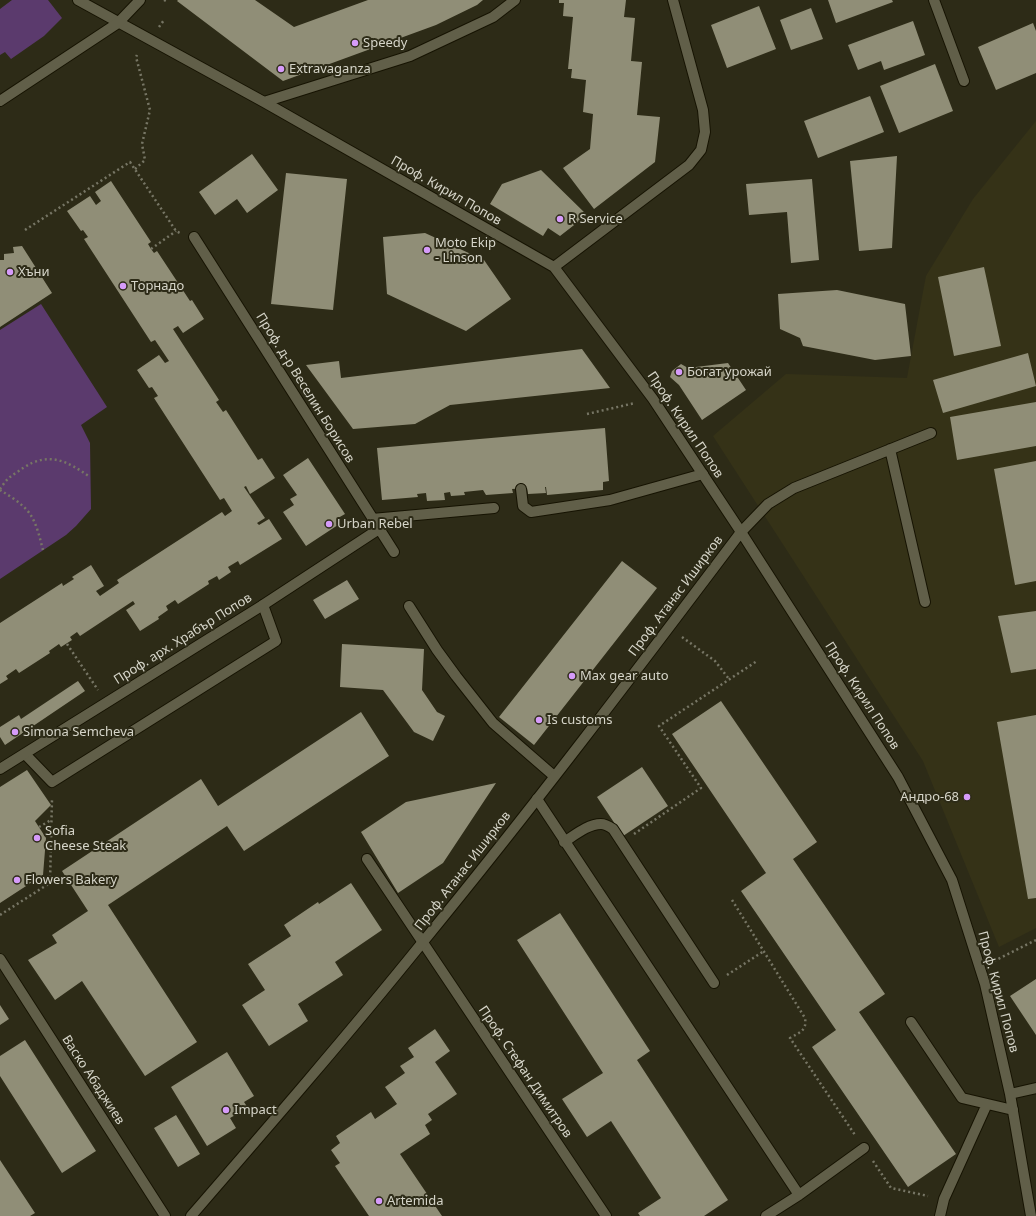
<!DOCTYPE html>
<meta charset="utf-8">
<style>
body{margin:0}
canvas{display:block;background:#2d2b17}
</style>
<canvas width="1036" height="1216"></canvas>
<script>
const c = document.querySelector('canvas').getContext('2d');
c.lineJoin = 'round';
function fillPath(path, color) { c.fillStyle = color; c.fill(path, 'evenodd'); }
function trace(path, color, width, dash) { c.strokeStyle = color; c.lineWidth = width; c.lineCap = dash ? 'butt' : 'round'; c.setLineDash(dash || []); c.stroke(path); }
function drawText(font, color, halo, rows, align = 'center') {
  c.font = font + ' "Noto Sans",sans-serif'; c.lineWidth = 4; c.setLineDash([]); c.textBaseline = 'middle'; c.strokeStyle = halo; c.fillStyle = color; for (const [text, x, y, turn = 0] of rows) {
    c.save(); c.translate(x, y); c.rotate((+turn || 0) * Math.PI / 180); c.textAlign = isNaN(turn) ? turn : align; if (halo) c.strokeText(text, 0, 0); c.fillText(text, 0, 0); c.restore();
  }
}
fillPath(new Path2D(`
 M1036,121V928L999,947L923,761L713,436L786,374L907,378L926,276L973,199Z`), '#353217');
fillPath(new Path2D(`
 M12,0H48L62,18L44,36L11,59L5,52L0,55V9Z
 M41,304L107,407L81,425L90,443L91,509L76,526L66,535L0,579V330Z`), '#5b3a6d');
fillPath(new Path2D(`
 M178,0H255L294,27L368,0H483L477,5L436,25L283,81L177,1Z
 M559,0H626L624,17L635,18L631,61L642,62L637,115L660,117L655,162L594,209L563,168L590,149L593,114L583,112L586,80L571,78L572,69H568L573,17L563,16L564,3H559Z
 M828,0H892L893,2L836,23Z
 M759,6L776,49L727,68L711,25Z
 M811,8L823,39L791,50L780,20Z
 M913,21L925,55L884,70L881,61L858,70L848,45Z
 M1033,23L1036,31V73L996,90L978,47Z
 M935,64L953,111L899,133L880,86Z
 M870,96L884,132L818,158L804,121Z
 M252,154L278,190L247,213L237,199L215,215L199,192Z
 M897,156L892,248L859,251L850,161Z
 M541,170L587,215L560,236L548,228L543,236L490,204L502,184Z
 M286,173L347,179L333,310L271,304Z
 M812,179L819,260L791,263L787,212L749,215L746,184Z
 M111,181L151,242L148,244L151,249L154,253L157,251L190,301L192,300L204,319L183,333L178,326L173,329L219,400L216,402L223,412L226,410L258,460L262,458L275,478L250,494L246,486L244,487L265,518L257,523L259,525L269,519L282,539L240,565L238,561L228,567L231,572L219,580L217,576L208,581L209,584L178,604L175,600L166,606L168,610L158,617L159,619L140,631L126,610L135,604L133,601L80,636L77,632L70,637L72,640L61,647L59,644L49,651L50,653L19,673L16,669L6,676L8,679L0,684V623L62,583L63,586L74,579L72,577L91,565L104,586L96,591L100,596L119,583L117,580L222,512L225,516L232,511L224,498L220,500L154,398L158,396L152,387L149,388L137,370L159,355L165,363L169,361L155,340L151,342L84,239L88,237L83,230L81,231L67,211L90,196L96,205L101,201L95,192Z
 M425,233L484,260L511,299L466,331L387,294L383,237Z
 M22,246L52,293L0,327V260H4V254L14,253L13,247Z
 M984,267L1001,346L954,356L938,277Z
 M837,290L905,304L911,356L875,360L803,346L800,338L780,329L778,294Z
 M582,349L610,388L450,405L415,424L353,429L306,365L339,361L341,378Z
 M1028,353L1036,386L943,413L933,380Z
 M728,363L746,390L702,420L679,385L670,377L672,371L681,364L688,368Z
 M1036,402V446L957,460L950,417Z
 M605,428L609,481L603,482V490L547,495L546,487H545L546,493L528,494L527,488L512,489L513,493L486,495L483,490L464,492L465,495L451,496L450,492L444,493L445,500L427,501L426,493L417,494L418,497L382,500L377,448Z
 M308,458L345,514L338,518L341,523L306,546L283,512L294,505L290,499L297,495L283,475Z
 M1036,461V581L1015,585L994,469Z
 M622,561L657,588L534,745L499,717Z
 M347,580L359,599L325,619L313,600Z
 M1036,611V669L1011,673L998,616Z
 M342,644L424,649L422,690L437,712L445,716L433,741L414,732L383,690L340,687Z
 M78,681L85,691L5,745L0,737V727L19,715L21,719Z
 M721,701L817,842L793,859L885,994L859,1012L956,1154L908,1187L812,1047L836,1030L741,891L766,873L672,734Z
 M361,712L389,756L244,851L227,826L108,905L197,1042L145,1076L82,981L55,1000L28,960L57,943L52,935L88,911L62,871L201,779L218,806Z
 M1036,715V898L1028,899L997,722Z
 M642,767L668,806L623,836L597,797Z
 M27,770L51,805L35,821L46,838L43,875L0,903V787Z
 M496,783L443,863L398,893L361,832L406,802Z
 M351,883L382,930L335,962L343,975L298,1004L308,1021L269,1046L242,1005L265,990L248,964L291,936L284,925L318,902L319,904Z
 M560,913L650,1051L637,1060L728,1200L704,1216H640L638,1213L661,1198L611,1121L587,1137L562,1099L603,1073L517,940Z
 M1036,979V1035L1010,996Z
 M0,1005L9,1019L0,1025Z
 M435,1029L450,1051L435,1062L457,1094L428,1114L432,1120L425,1125L430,1134L400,1154L442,1216H369L335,1166L340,1163L331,1150L340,1143L336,1136L371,1112L375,1119L397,1104L385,1087L405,1073L400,1066L414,1057L408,1048Z
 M25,1040L96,1151L62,1173L0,1076V1056Z
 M227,1052L254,1096L244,1102L248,1108L230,1118L236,1128L207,1146L171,1087Z
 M176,1115L200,1154L178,1167L154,1128Z
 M0,1160L35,1213L30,1216H0Z`), '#908e77');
const service = new Path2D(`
 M890,449L925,602
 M521,489L523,506L531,512L610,500L703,474
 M372,519L494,508
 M741,532L768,504L794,488L931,433
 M409,606L437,650L456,676L493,723L554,776
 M25,754L52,782L276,641L263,605
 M537,799L799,1195
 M564,842C575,835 588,824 601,824C605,824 610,827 613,829L714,983
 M367,859L606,1216
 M911,1022L962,1098L1013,1110
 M766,1216L799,1195L864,1148
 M940,1216L944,1199L987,1104`);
const minor = new Path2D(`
 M78,0L264,102L554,267L653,399L741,532L898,777L952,880L985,984L1010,1094L1031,1216
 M934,0L964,81
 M264,102L410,56L493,17L515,0
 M194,237L394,552
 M554,267L689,165L701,150L705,132L703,110L673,0
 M0,769L263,605L379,529
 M0,959L165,1216
 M1010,1094L1036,1088
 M191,1216C269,1126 347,1036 422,943C532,809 637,670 741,532`);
const tertiary = new Path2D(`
 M0,101L118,23L140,0`);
trace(service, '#161302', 12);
trace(minor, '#161302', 12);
trace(tertiary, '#161302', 12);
trace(new Path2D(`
 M164,0L166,1
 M159,27L164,20
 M135,169L145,160L142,144L150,110L136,57L137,55
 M25,230L130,162L176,231L180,233
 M151,249L176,231
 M587,414L635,403
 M0,489C3,485 6,480 10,477C14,474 19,471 23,468C49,451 67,461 90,477
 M0,490C10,496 23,504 30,514C37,524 40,539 43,550
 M682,637L715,661L729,679
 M67,644L98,690
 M39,827L51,820
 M634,834L701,788L659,726L757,661
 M732,900L805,1018C807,1031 800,1032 790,1038L855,1135
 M0,915L50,883L52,799
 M994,961L1036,940
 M727,975L764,951
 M873,1161L891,1188L928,1196`), '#777665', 2.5, [2, 3]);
trace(service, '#615f49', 10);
trace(minor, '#615f49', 10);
trace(tertiary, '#615f49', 10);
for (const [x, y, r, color] of [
 [355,43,4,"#d69bfa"],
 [281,69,4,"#d69bfa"],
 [560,219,4,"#d69bfa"],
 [427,250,4,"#d69bfa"],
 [10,272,4,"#d69bfa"],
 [123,286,4,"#d69bfa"],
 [679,372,4,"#d69bfa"],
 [329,524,4,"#d69bfa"],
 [572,676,4,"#d69bfa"],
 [539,720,4,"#d69bfa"],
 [15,732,4,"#d69bfa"],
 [967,797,4,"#d69bfa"],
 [37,838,4,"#d69bfa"],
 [17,880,4,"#d69bfa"],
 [226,1110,4,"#d69bfa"],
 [379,1201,4,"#d69bfa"]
]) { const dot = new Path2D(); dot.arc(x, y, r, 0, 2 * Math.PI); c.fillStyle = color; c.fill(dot); trace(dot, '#2d2b17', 1.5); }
drawText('13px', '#d6d5c9', '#2d2b17', [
 ["Speedy",363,43],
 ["Extravaganza",289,69],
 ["R Service",568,219],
 ["Moto Ekip",435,243],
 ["- Linson",435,258],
 ["Хъни",18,272],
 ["Торнадо",131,286],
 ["Богат урожай",687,372],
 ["Urban Rebel",337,524],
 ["Max gear auto",580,676],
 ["Is customs",547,720],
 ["Simona Semcheva",23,732],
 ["Андро-68",959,797,"right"],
 ["Sofia",45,831],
 ["Cheese Steak",45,846],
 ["Flowers Bakery",25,880],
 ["Impact",234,1110],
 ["Artemida",387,1201]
], 'left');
drawText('13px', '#d6d5c9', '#2d2b17', [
 ["Проф. Кирил Попов",446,191,30],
 ["Проф. д-р Веселин Борисов",305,388,58],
 ["Проф. Кирил Попов",685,425,56],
 ["Проф. Атанас Иширков",676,596,-53],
 ["Проф. арх. Храбър Попов",183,639,-32],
 ["Проф. Кирил Попов",862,696,57],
 ["Проф. Атанас Иширков",463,871,-52],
 ["Проф. Кирил Попов",998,992,75],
 ["Проф. Стефан Димитров",525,1072,56],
 ["Васко Абаджиев",93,1080,57]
]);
</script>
